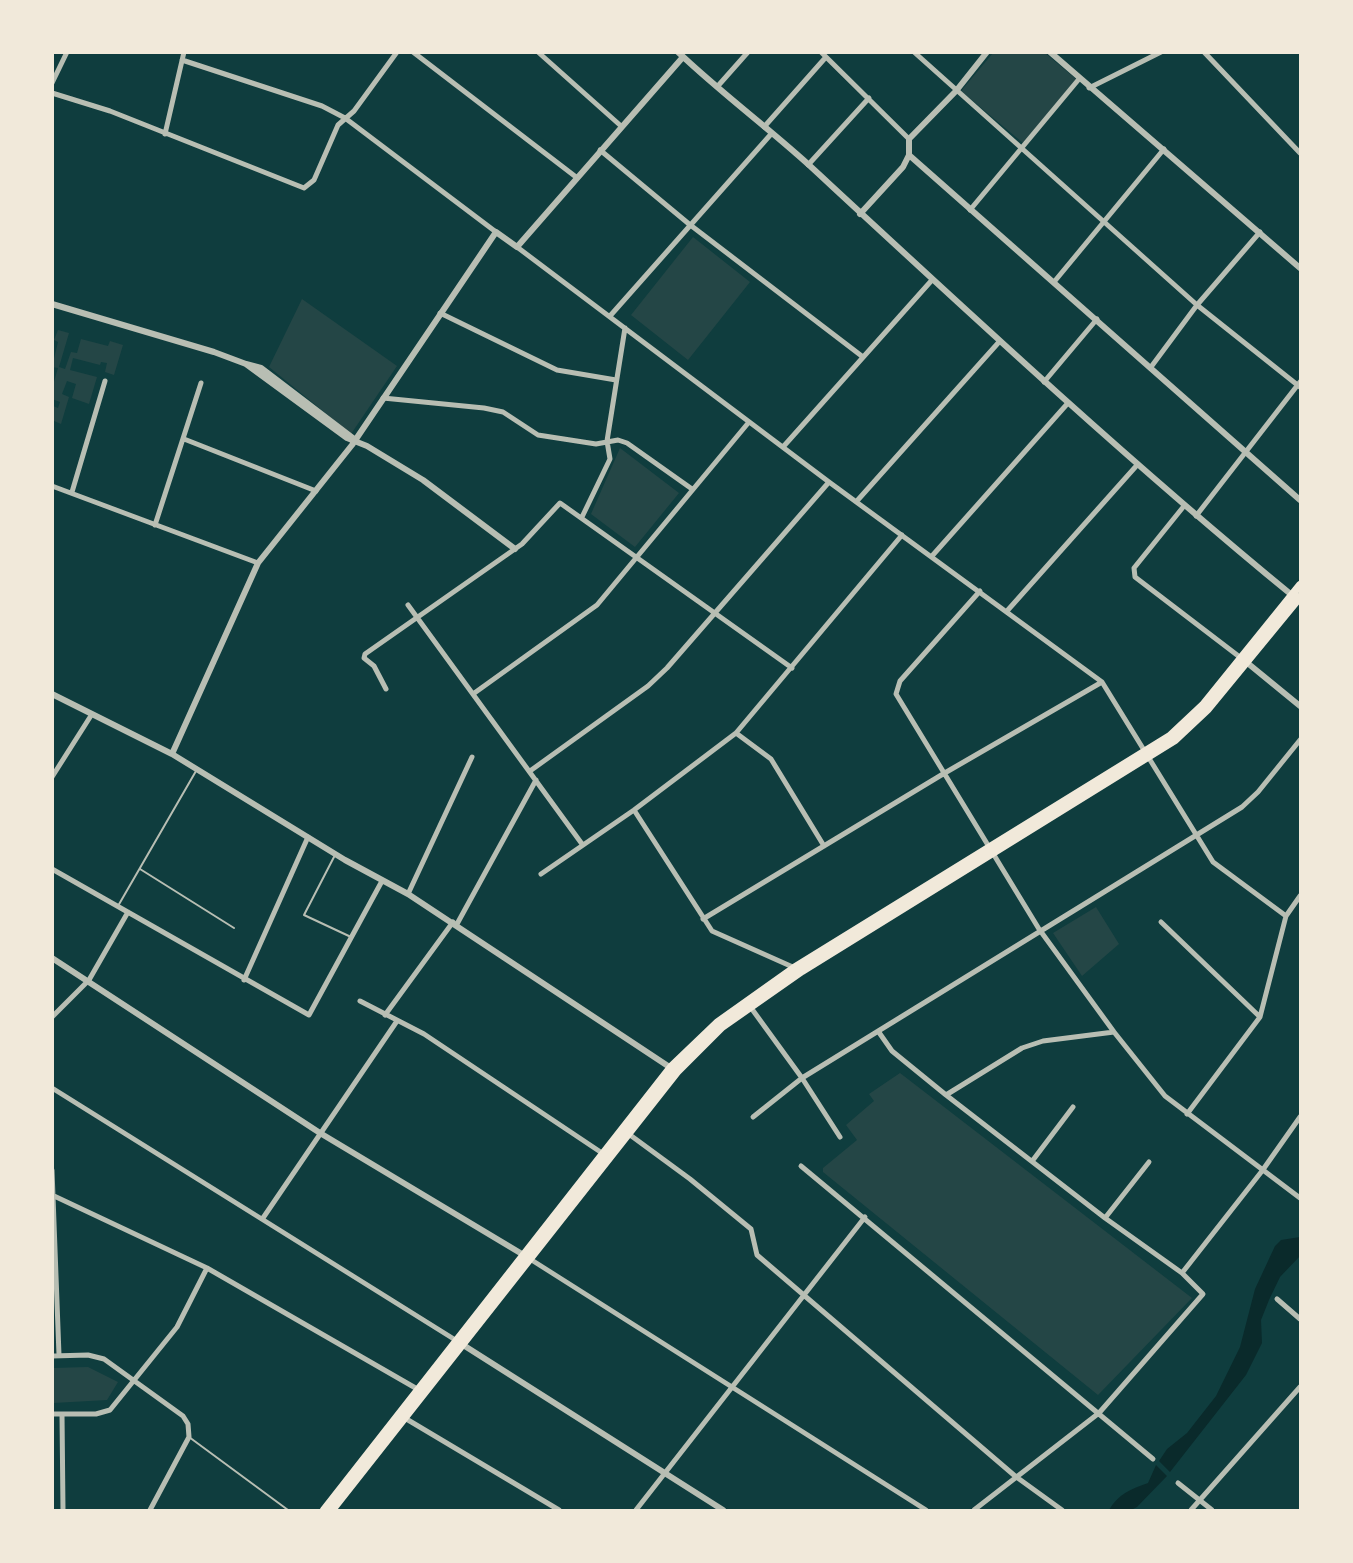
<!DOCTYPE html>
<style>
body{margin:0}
#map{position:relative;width:1353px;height:1563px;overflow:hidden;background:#0f3d3e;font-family:Lato,sans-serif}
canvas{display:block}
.frame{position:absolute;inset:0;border:54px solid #f1e9da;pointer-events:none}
</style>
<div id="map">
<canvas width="1353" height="1563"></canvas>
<div class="frame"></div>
</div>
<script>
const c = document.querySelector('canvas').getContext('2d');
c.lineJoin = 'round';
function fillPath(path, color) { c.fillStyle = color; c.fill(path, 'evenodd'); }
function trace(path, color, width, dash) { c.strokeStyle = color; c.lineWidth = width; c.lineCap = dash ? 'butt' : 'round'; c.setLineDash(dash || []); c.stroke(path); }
fillPath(new Path2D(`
 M993,53H1045L1076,79L1023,143L961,91Z
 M693,237L750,282L688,360L631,315Z
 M302,299L397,366L351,434L269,367Z
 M58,330L69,333L59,367L65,369L71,352L77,353L81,339L108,346L110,341L123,345L114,375L105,372L107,363L101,362L100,365L73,358L70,370L97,377L89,404L72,398L76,384L67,381L62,394L69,397L61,424L52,420L53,406L58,408L60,402L52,399L53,385L58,368L52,367L58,342L54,340Z
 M620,448L679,493L635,547L591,514Z
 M1096,907L1119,944L1082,976L1053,933Z
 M900,1073L1192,1298L1098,1395L823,1172V1168L857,1140L846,1125L874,1101L869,1094Z
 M88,1367L118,1382L107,1400L53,1403V1368Z`), '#244646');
fillPath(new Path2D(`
 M1300,1237V1256L1280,1277L1269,1300L1261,1320L1262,1343L1246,1375L1170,1472L1159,1461L1167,1449L1187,1433L1216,1396L1240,1347L1255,1289L1275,1246L1281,1240Z
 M1156,1465L1167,1476L1137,1507L1131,1510H1109C1118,1494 1131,1489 1148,1483Z`), '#0a2a2b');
trace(new Path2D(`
 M335,855L304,915L351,937
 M140,869L234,928
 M118,906L196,771
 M189,1437L288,1510`), '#b8beb3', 2);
trace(new Path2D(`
 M413,52L576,177
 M538,52L621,126
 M821,52L909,139
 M914,52L1197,305L1300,387
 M1204,52L1300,153
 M182,60L322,106L345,118L496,232
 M52,83L67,52
 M717,87L748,52
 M1089,88L1161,52
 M52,93L110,111L304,188L314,180L338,125L354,111L397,52
 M764,127L826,57
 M165,134L184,52
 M600,150L689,224L863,357
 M808,165L869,98
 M970,210L1079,79
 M517,247L829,482L1102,682L1213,862L1286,916
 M1054,282L1164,149
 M440,313L557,370L616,380
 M610,316L772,133
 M1151,367L1197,305L1260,232
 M1044,382L1097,319
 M383,398L484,408L503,412L538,435L596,444L618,440L627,443L692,489
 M184,439L316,491
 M783,447L932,280
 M52,486L258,563
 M72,492L105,381
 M856,502L999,342
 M1184,506L1134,568L1135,577L1241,658
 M1196,516L1300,382
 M582,517L610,459L607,441L625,328
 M155,525L201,383
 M932,556L1068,403
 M980,591L900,681L896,694L1039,929L1114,1032L1165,1096L1300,1198
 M408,605L582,844
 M1007,611L1138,464
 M386,689L374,666L364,658L365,654L522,544L560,503L792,668
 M473,694L597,605L749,422
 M736,733L771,759L824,846
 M530,771L648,686L667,668L829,482
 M52,777L92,714
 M634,810L712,931L795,968
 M52,869L309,1015L382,881
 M541,874L634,810L736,733L902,535
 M408,894L472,757
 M703,919L943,774L1102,682
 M1161,922L1260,1017
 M457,924L536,780
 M244,980L308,837
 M360,1001L424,1034L605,1155
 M749,1005L802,1078L840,1137
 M385,1015L453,922
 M52,1017L89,980L128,912
 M878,1031L892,1051L946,1095L1105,1218L1182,1273L1203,1294L1099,1413L974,1510
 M52,1088L457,1341
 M946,1095L1022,1048L1043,1041L1114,1032
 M1187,1114L1260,1017L1286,916L1300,896
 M753,1117L802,1078L1242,807L1258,792L1300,740
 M626,1132L690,1179L751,1229L757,1255L1015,1476L1062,1510
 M1033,1160L1073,1107
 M801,1166L1153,1459
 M52,1170L59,1355
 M52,1195L207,1268L419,1390
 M263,1218L397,1021
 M1105,1218L1149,1162
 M530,1259L926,1510
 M1182,1273L1262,1171L1300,1117
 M1277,1299L1300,1319
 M52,1356L88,1355L104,1359L183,1416L188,1424L189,1437L150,1510
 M52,1414H96L110,1410L177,1327L207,1268
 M62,1414L63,1510
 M403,1417L559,1510
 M1178,1483L1212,1510
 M636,1510L865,1217
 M1191,1510L1300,1387`), '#b8beb3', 5);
trace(new Path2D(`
 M678,52C720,92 766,126 809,165C968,312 1126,459 1293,596
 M1050,52L1300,268
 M909,155L1300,500
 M860,214L903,167L909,155V139L956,91L987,52
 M52,304L214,352L246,364L347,438L367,446L423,480L515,549
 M246,364L261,368L354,439
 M1245,661L1300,706
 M52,694L172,754L345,860L408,894L674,1070
 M172,754L258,563L352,445L496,232L517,247L683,57
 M52,958L320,1133L527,1257
 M460,1343L723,1510`), '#b8beb3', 6);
trace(new Path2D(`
 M324,1510L671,1067L718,1022L794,968L1170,736L1203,705L1300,585
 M332,1510L677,1072L722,1027L802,971L1175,740L1208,709L1300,597`), '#f1e9da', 8);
</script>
